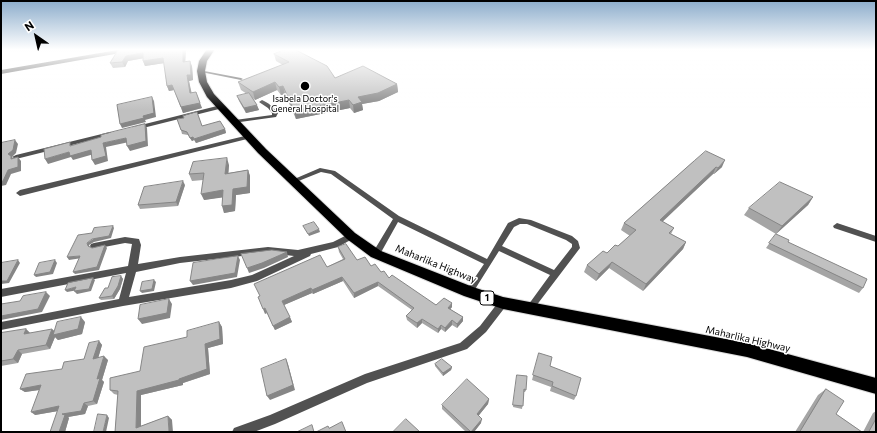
<!DOCTYPE html>
<style>
body{margin:0}
#map{position:relative;width:877px;height:433px;overflow:hidden;background:#fff;font-family:Commissioner,sans-serif}
canvas{display:block}
.frame{position:absolute;inset:0;border:2px solid #000;pointer-events:none}
.north{position:absolute;left:16px;top:16px;width:40px;height:40px;-webkit-text-stroke:3px #fff;paint-order:stroke;rotate:326deg;font-size:11px;font-weight:700;line-height:16px;text-align:center;color:#000}
.north::after{content:'';display:block;margin:auto;width:14px;height:18px;background:#000;clip-path:polygon(50% 0,100% 100%,50% 72%,0 100%)}
</style>
<div id="map">
<canvas width="877" height="433"></canvas>
<div class="frame"></div>
<div class="north">N</div>
</div>
<script>
const c = document.querySelector('canvas').getContext('2d');
c.lineJoin = 'round';
function trace(path, color, width, dash) { c.strokeStyle = color; c.lineWidth = width; c.lineCap = dash ? 'butt' : 'round'; c.setLineDash(dash || []); c.stroke(path); }
function fillPath(path, color) { c.fillStyle = color; c.fill(path, 'evenodd'); }
function drawText(font, color, halo, rows, align = 'center') {
  c.font = font + ' Commissioner,sans-serif'; c.lineWidth = 3; c.setLineDash([]); c.textBaseline = 'middle'; c.strokeStyle = halo; c.fillStyle = color; for (const [text, x, y, turn = 0] of rows) {
    c.save(); c.translate(x, y); c.rotate((+turn || 0) * Math.PI / 180); c.textAlign = isNaN(turn) ? turn : align; if (halo) c.strokeText(text, 0, 0); c.fillText(text, 0, 0); c.restore();
  }
}
const highway = new Path2D(`
 M207,49H215L207,61L205,71L207,82L214,94L266,149L355,233L381,251L473,287L503,297L747,343L876,378V394L747,357L503,309L464,296L371,257L347,239L258,153L207,97L199,82L197,71L199,61Z`);
trace(highway, '#dbdbdb', 2);
fillPath(new Path2D(`
 M199,70L241,78L243,79L241,80L201,72L199,71Z
 M262,100C269,103 273,107 278,113L276,117L233,123L232,122L235,120L272,115V113L268,108L259,102Z
 M320,168L335,171L399,216L487,259L508,223L519,218L531,220L572,236L578,241L580,248L533,310L530,312L527,310L526,308L550,275L499,251L472,294L469,295L466,294L465,292L484,264L398,222L379,256H373L372,254L393,219L331,174L321,172L296,182H292L291,181L292,180ZM520,224H527L566,240L572,244V247L554,270L502,246L514,227Z
 M837,223L876,236V242L834,228L833,226Z`), '#515151');
fillPath(new Path2D(`
 M123,49H135L132,51L1,74V70Z
 M221,105L224,107L223,108L135,130L132,128L133,127Z
 M110,132L112,133V135L16,159L12,157L16,155Z
 M249,135L251,136V138L20,196L16,193L20,190Z
 M351,233L354,234L355,236L354,238L338,247L311,254L310,256L257,281L231,288L123,306L1,330V322L119,299L126,273L1,297V289L128,266L132,244L125,243L94,249L91,248L90,246L91,244L94,243L125,237L139,239L141,245L138,264L180,257L268,247L298,250L333,242ZM268,253L294,256L252,275L231,280L129,297L136,272L180,263Z
 M503,299L506,300L508,303L506,306L486,332L467,349L367,383L275,424L254,432H232L234,428L270,415L365,374L460,343L480,326L500,300Z`), '#515151');
fillPath(highway, '#000');
fillPath(new Path2D(`
 M186,49L185,62L192,66L193,80L189,81L191,93L202,108L183,113L174,90L169,91L167,86L164,63L145,66L143,61V58L128,61L125,67L113,68L110,63Z
 M274,54L335,78L397,84L398,92L379,101L362,104L363,110L354,113L350,108L296,119L285,94L281,95L277,90L255,100L253,98L259,110L246,113L239,101L237,96L247,94L241,90L238,82L283,65L276,61Z
 M202,126L225,129L226,133L196,143L194,140L192,141L188,135L182,134L181,130Z
 M694,161L722,167L714,174H713L662,221L674,228L671,234L686,242L683,249L643,291L609,268L596,281L584,272L587,265L607,253L618,246L630,236L621,230L624,223Z
 M229,165L228,173L248,170L250,176V193L236,195L235,211L224,213L222,197L204,200L203,180L192,181L189,174Z
 M185,185L178,206L140,209L138,205Z
 M813,197L808,205L776,234L744,215L749,208Z
 M776,234L788,242L863,288L859,293L766,248Z
 M338,247L357,260L371,266L389,278L436,305L452,307L450,309L463,317V321L457,328L452,325L445,332L441,329L438,333L422,323L417,328L407,320L406,316L412,310L378,286L354,298L343,281L313,294L312,293L284,305L292,322L275,330L267,313L265,314L327,267L343,259L339,252Z
 M121,276L123,279L120,289L114,299L101,300L99,298Z
 M85,322L82,334L58,340L55,337L50,349L22,354L18,363L1,366V333L26,329L30,333L54,331Z
 M219,322L222,327L223,344L208,348L210,374L183,383V385L141,395V426L168,416L172,420L115,432L118,395L114,394L110,390L140,371L187,337Z
 M99,341L102,345L98,358L108,360L102,380L104,382L97,404L88,406L85,414L68,417L69,418L65,432H50L58,411L35,415L39,390L25,392L20,389L84,359Z
 M539,353L550,366L576,396L574,400L550,391L551,387L532,380Z
 M435,364L452,367L451,370L443,376L435,366Z
 M517,377L526,390L525,392H524L522,409L513,407Z
 M826,389L836,414L862,432H795L818,395Z
 M489,399L488,404L478,416L481,423L474,432H466L442,409V405Z
 M876,411V432H863L873,413Z`), '#a5a5a5');
fillPath(new Path2D(`
 M183,49H186L185,67L183,62Z
 M143,53L145,58L128,61L125,67L122,62L126,56Z
 M163,58L165,63L145,66L143,61Z
 M190,61L192,66L193,80L189,81L193,99L190,93L187,75Z
 M275,82L277,90L255,100L253,92Z
 M397,84L398,92L379,101L362,104L363,110L354,113L353,105L358,97Z
 M172,85L174,90L169,91L167,86Z
 M283,86L285,94L281,95L279,87Z
 M196,92L202,108L183,113L181,107Z
 M152,97L154,101L156,117L145,120L146,122L122,128L120,124L143,116Z
 M349,100L350,108L296,119L294,111Z
 M257,105L259,110L246,113L244,108Z
 M145,124L147,128L148,146L130,151L127,146Z
 M225,129L226,133L196,143L194,139Z
 M193,137L194,140L192,141L190,138Z
 M126,138L129,142L106,147L108,161L95,165L92,160L103,143Z
 M15,140L18,144L16,153L12,157L14,160V163L8,154Z
 M91,150L94,154L73,160L71,157L48,164L45,159L69,152Z
 M18,157L21,161V171L11,174L6,185L1,186V182L8,170Z
 M227,158L229,165L228,180L225,174Z
 M725,160L722,167L714,174L718,168Z
 M716,167L713,174L657,227L660,220Z
 M248,170L250,176V193L236,195L235,211L224,213L222,206L233,189Z
 M183,181L185,185L178,206L176,202Z
 M223,190L226,197L204,200L201,194Z
 M813,197L808,205L776,234L782,226Z
 M113,226L114,228L111,238L94,242L89,245L90,249L88,246L87,243Z
 M319,229L320,232L309,236L308,234Z
 M686,242L683,249L643,291L646,284Z
 M105,245L107,248L99,270L75,274L73,272Z
 M287,252L288,257L264,268L249,273L247,268Z
 M80,256L82,258L69,260L67,257Z
 M238,256L240,260L237,277L193,285L190,281Z
 M18,260L20,263L9,283L1,284V281Z
 M55,260L57,263L53,274L36,277L34,275Z
 M612,262L609,268L596,281L599,274Z
 M121,276L123,279L120,289L114,299L112,296Z
 M342,277L343,281L313,294L312,290Z
 M93,278L95,280L91,291L77,294L74,291Z
 M154,280L156,282L154,291L142,293L140,291Z
 M378,282V286L354,298V293Z
 M76,287L78,290L67,292L65,290Z
 M311,288L312,293L284,305L282,301Z
 M46,292L50,296L42,312L1,320V316Z
 M169,299L172,304L170,318L142,324L138,319Z
 M452,303V307L448,312V308Z
 M265,308L267,313L265,314L263,309Z
 M81,317L85,322L82,334L58,340L55,337L50,349L46,345L52,329L57,333Z
 M290,317L292,322L275,330L273,326Z
 M463,317V321L457,328V324Z
 M422,319V323L417,328V323Z
 M452,320V325L445,332V328Z
 M219,322L222,327L223,344L208,348L210,374L183,383V385L141,395V432L136,428L137,391L179,379L205,344Z
 M441,325V329L438,333V329Z
 M26,329L30,333L24,334Z
 M99,341L102,345L97,362L93,359Z
 M18,350L22,354L18,363L13,359Z
 M104,356L108,360L102,380L104,382L97,404L93,401L97,379Z
 M286,359L288,364L295,390L270,400L267,396Z
 M452,367L451,370L443,376V373Z
 M41,385L46,389L25,392L20,389Z
 M489,399L488,404L476,419L477,414Z
 M84,403L88,406L85,414L68,417L69,418L65,432H59L62,414Z
 M59,406L64,410L35,415L31,412Z
 M107,415L109,418L106,432H103Z
 M168,416L172,420L173,432H169Z
 M482,419L481,423L474,432H471Z`), '#868686');
const building = new Path2D(`
 M121,49H183V62L190,61L191,75H187L190,93L196,92L200,103L181,107L172,85L167,86L163,58L143,61V53L126,56L122,62L110,63L118,50Z
 M287,49H294L327,66L335,78L363,66L397,84L378,93L358,97L362,102L353,105L349,100L294,111L283,86L279,87L275,82L253,92L238,82L289,62L274,54Z
 M249,93L257,105L244,108L237,96Z
 M152,97L154,113L143,116L144,118L120,124L117,105Z
 M197,112L202,126L220,121L225,129L194,139L193,137L190,138L187,132L181,130L177,119L184,118L183,116Z
 M145,124L146,141L127,146L126,138L103,143L106,156L92,160L91,150L70,156L69,152L45,159L44,149L70,142V146L101,137V135Z
 M15,140L13,150L8,154L11,156V159L18,157V167L8,170L3,181L1,182V143Z
 M706,151L725,160L718,168L716,167L660,220L674,228L669,233L686,242L646,284L612,262L599,274L587,265L603,251L607,253L615,245L618,246L636,230L624,223L694,161Z
 M227,158L225,174L248,170L247,187L233,189L232,205L222,206L223,190L201,194L204,173L189,174L193,162Z
 M183,181L176,202L138,205L144,187Z
 M780,182L813,197L782,226L749,208Z
 M314,222L319,229L308,234L303,226Z
 M113,226L109,236L92,239L87,243L88,246L92,248L105,245L97,267L73,272L80,256L67,257L78,235L92,233L94,228Z
 M776,234L789,240L788,242L867,279L863,288L769,243Z
 M346,244L357,260L365,257L371,266L375,264L381,272L384,271L389,278L392,275L436,305L444,298L452,303L448,308L463,317L457,324L452,320L445,328L441,325L438,329L422,319L417,323L406,316L414,308L378,282L354,293L342,277L312,290L311,288L282,301L290,317L273,326L265,308L263,309L258,297L260,296L254,284L320,255L327,267L345,259L338,247Z
 M272,250L287,252L262,263L247,268L241,254Z
 M238,256L235,273L190,281L193,263Z
 M18,260L7,281H1V263Z
 M55,260L50,272L34,275L39,263Z
 M121,276L118,286L112,296L99,298L105,288H108L112,277Z
 M93,278L89,289L74,291L76,287L65,290L68,283Z
 M154,280L152,289L140,291L142,282Z
 M46,292L38,309L1,316V304L20,301L23,296Z
 M169,299L167,313L138,319L140,305Z
 M81,317L78,329L53,335L57,322Z
 M219,322L220,339L205,344L207,369L179,379V380L137,391L136,428L168,416L169,432H115L118,391L110,390V378L140,371L144,347L187,337V331Z
 M26,329L24,334L52,329L46,345L18,350L13,359L1,361V333Z
 M99,341L93,359L104,356L97,379L100,378L93,401L84,403L81,411L62,414L65,415L59,432H50L59,406L31,412L41,385L20,389L26,374L62,369L64,362L84,359L89,343Z
 M539,353L552,357L550,366L581,378L576,396L552,386L553,382L533,375Z
 M286,359L293,385L267,396L261,369Z
 M442,359L452,367L443,373L435,364Z
 M517,375L527,376L526,390L524,389L523,406L513,405Z
 M467,379L489,399L477,414L482,419L471,432L442,405Z
 M826,389L844,401L836,414L862,432H800Z
 M98,414L107,415L103,432H94Z
 M406,419L420,432H393Z
 M876,419V432H869Z
 M342,422L346,432H316L328,426L329,428Z
 M312,425L314,432H297Z`);
fillPath(building, '#c0c0c0');
trace(building, '#868686', 1);
const sky = c.createLinearGradient(0, 0, 0, 110);
sky.addColorStop(0, '#8baccb');
sky.addColorStop(0.45, '#fff');
sky.addColorStop(1, '#ffffff00');
c.fillStyle = sky;
c.fillRect(0, 0, 877, 110);
for (const [x, y, r, color] of [
 [305,86,5,"#000"]
]) { const dot = new Path2D(); dot.arc(x, y, r, 0, 2 * Math.PI); c.fillStyle = color; c.fill(dot); trace(dot, '#fff', 1.5); }
drawText('9px', '#000', '#fff', [
 ["Isabela Doctor's",305,99],
 ["General Hospital",305,109]
]);
for (const [x, y, w] of [
 [487,298,14]
]) { const box = new Path2D(); box.roundRect(x - w / 2, y - 7, w, 14, 3); c.fillStyle = '#fff'; c.fill(box); trace(box, '#000', 1); }
drawText('bold 9px', '#000', null, [
 ["1",487,298]
]);
drawText('10px', '#000', '#fff', [
 ["Maharlika Highway",436,264,22],
 ["Maharlika Highway",748,339,13]
]);
</script>
